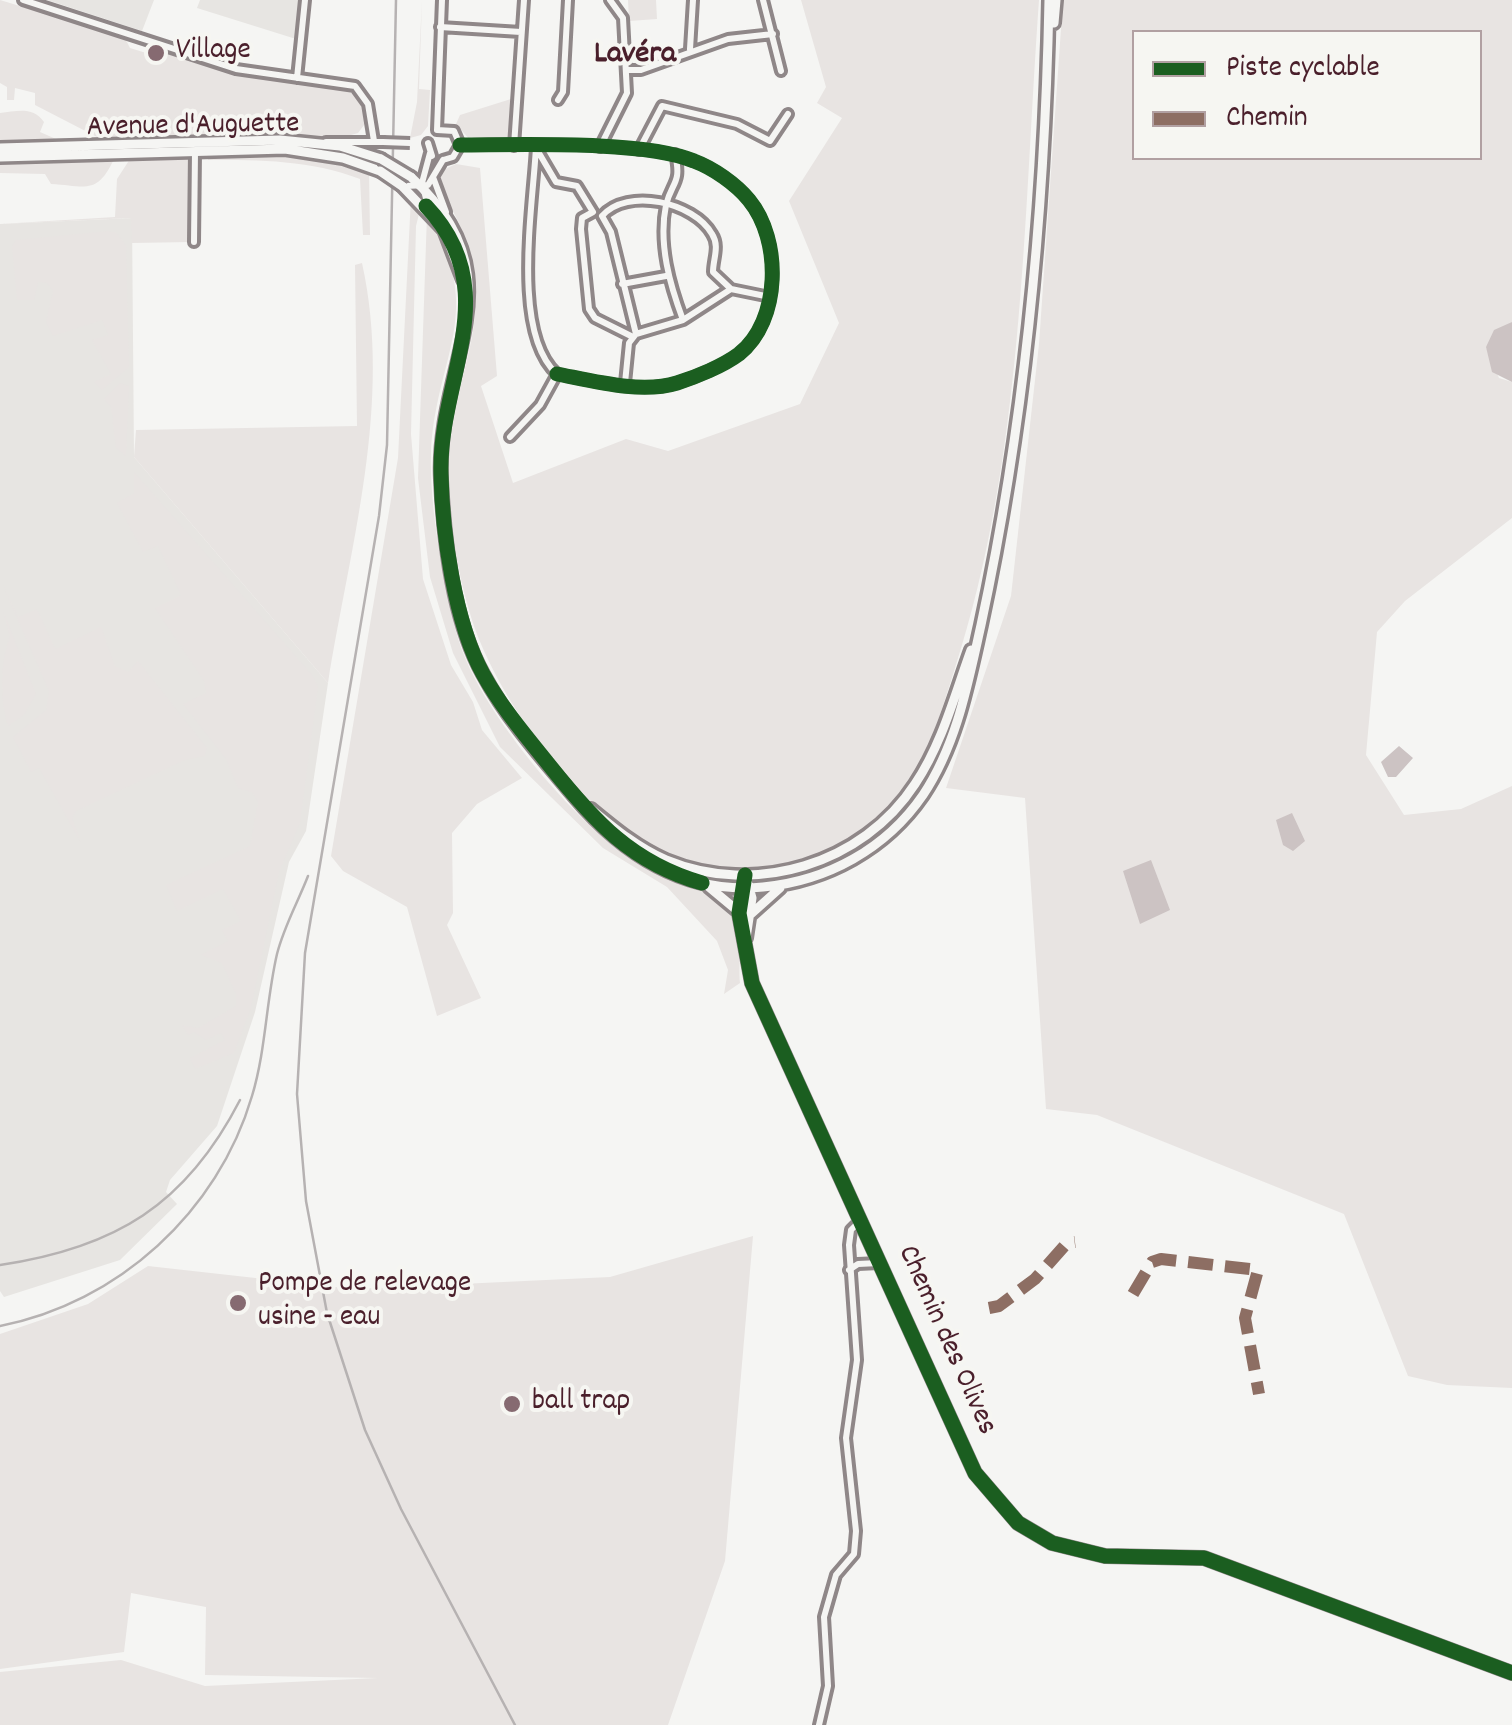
<!DOCTYPE html>
<meta charset="utf-8">
<style>
body{margin:0}
#map{position:relative;width:1512px;height:1725px;overflow:hidden;background:#f5f5f3;font-family:Dekko,sans-serif}
canvas{display:block}
.legend{position:absolute;left:1132px;top:30px;width:350px;height:130px;box-sizing:border-box;background:#f6f6f2;border:2px solid #b1a0a2;margin:0;padding:12px 18px;list-style:none;font-size:30px;color:#4a1f2b}
.legend li{display:flex;align-items:center;gap:20px;height:50px}
.legend b{width:50px;border:2px solid #b1a0a2}
</style>
<div id="map">
<canvas width="1512" height="1725"></canvas>
<ul class="legend">
<li><b style="height:12px;background:#1b5e20"></b>Piste cyclable</li>
<li><b style="height:12px;background:#8d6e63"></b>Chemin</li>
</ul>
</div>
<script>
const c = document.querySelector('canvas').getContext('2d');
c.lineJoin = 'round';
function fillPath(path, color) { c.fillStyle = color; c.fill(path, 'evenodd'); }
function trace(path, color, width, dash) { c.strokeStyle = color; c.lineWidth = width; c.lineCap = dash ? 'butt' : 'round'; c.setLineDash(dash || []); c.stroke(path); }
function drawText(font, color, halo, rows, align = 'center') {
  c.font = font + ' Dekko,sans-serif'; c.lineWidth = 8; c.setLineDash([]); c.textBaseline = 'middle'; c.strokeStyle = halo; c.fillStyle = color; for (const [text, x, y, turn = 0] of rows) {
    c.save(); c.translate(x, y); c.rotate((+turn || 0) * Math.PI / 180); c.textAlign = isNaN(turn) ? turn : align; if (halo) c.strokeText(text, 0, 0); c.fillText(text, 0, 0); c.restore();
  }
}
fillPath(new Path2D(`
 M47,0H154L142,31Z
 M200,0H300L296,39L197,8Z
 M132,218L134,457L328,683L306,831L289,862L255,1012L217,1126L170,1180L166,1192L177,1204L120,1260L4,1297L0,1291V224Z`), '#e7e5e2');
fillPath(new Path2D(`
 M0,0L125,38L130,48L159,57L166,50L281,81L354,89L364,103L367,121L358,133L344,137L0,142V113C17,111 33,106 44,122L40,132L56,139L97,137L35,105V93L15,88L14,100H7V87L0,83Z
 M422,0L419,89L430,90L428,126L421,135L410,138L417,102Z
 M628,0H656L657,19L629,21Z
 M801,0H1039C1023,222 1024,455 955,668C942,709 930,752 906,788C855,864 750,889 667,856C586,825 491,692 469,610C452,551 442,479 453,418C461,375 478,336 475,291C474,270 470,247 461,228C454,210 443,198 440,178L443,170L456,164L480,168L497,376L481,386L513,483L626,439L668,451L800,404L839,323L789,201L842,118L817,103L826,87Z
 M1063,0H1512V322L1486,347L1499,378L1512,382V518L1405,601L1377,632L1366,755L1404,815L1461,809L1512,786V1388L1447,1385L1408,1376L1344,1214L1097,1115L1046,1109L1025,798L946,788L1011,596L1039,344ZM1134,32H1480V158H1134Z
 M511,99V141L470,140L456,124L460,115Z
 M190,154L191,242L132,243L131,218L0,224L115,217L117,179L130,159Z
 M208,155H311L369,170L370,235H363L360,179C311,160 261,160 208,160Z
 M49,159L113,157L114,159C97,195 87,186 51,184L45,174L0,173V164Z
 M411,197L421,206L416,226L411,434L423,579L451,665L473,702L482,730L522,778L477,804L452,833L453,913L447,925L481,998L437,1016L407,907L343,871L331,856L398,458Z
 M427,214C488,314 435,355 431,454C429,505 446,608 464,655C489,719 574,822 631,858C660,877 710,880 732,908C744,923 738,964 740,983L724,994L728,970L717,941L667,887L603,848L500,747L453,653L430,577L418,478Z
 M109,231L117,233L126,246L129,367L102,390L94,382L111,374L92,340L108,335L102,320L53,336L46,322L53,291L47,283L38,282L34,300H17L12,246L16,240Z
 M362,263C393,403 350,546 328,683L134,457L136,430L357,426L355,265Z
 M120,383L129,386L126,456L116,448L111,407L104,399Z
 M134,472L313,676L318,687L300,823L279,872L251,1008L234,1053L195,1069L190,1058L225,1040L221,1033L206,1040L194,1032L188,1035L182,1025L198,1028L236,1006V994L222,963L201,955L228,941L222,930L241,921L223,889L177,911L166,885L250,846L258,802L252,792L238,788L226,759L183,704L206,693L204,681L155,608L181,595L158,546L143,552L117,503L134,493Z
 M0,579L18,617L37,609L55,649L101,627L115,666L128,672L138,661L207,748L205,756L185,760L76,811L72,818L81,843L39,768L31,772L13,737L46,710L49,691Z
 M3,611L36,694L24,715L8,726C0,700 0,661 10,636Z
 M753,1236L725,1561L668,1725H0V1672L121,1660L205,1686L378,1678L205,1675L206,1607L131,1593L124,1652L0,1669V1334L88,1304L148,1266L354,1289L610,1277Z`), '#e8e4e2');
fillPath(new Path2D(`
 M1512,322V382L1492,372L1486,347L1494,330Z
 M1399,746L1413,758L1396,777H1388L1381,762Z
 M1292,813L1305,841L1293,851L1283,845L1276,820Z
 M1151,860L1170,910L1140,924L1123,871Z`), '#ccc3c3');
const street = new Path2D(`
 M23,0L236,69L355,86L368,104L374,141
 M763,0L781,71
 M440,27L521,32
 M690,49L693,0
 M626,70H641L728,39L773,34
 M297,78L305,0
 M558,100L563,92L568,0
 M437,130L442,0
 M437,130L454,131L460,145
 M326,142H383
 M428,143L432,156
 M460,145C517,145 645,140 694,161C713,168 736,184 749,200C782,240 781,321 739,354C723,366 696,377 677,383C641,394 593,381 557,374
 M514,146L524,0
 M536,147C533,206 511,333 557,374
 M600,147L627,93L623,18L610,0
 M536,148L556,182L577,186L593,212
 M639,150L662,106L737,124L770,141L788,114
 M675,154C682,184 672,181 666,205C658,244 670,285 683,320
 M443,160L453,157L460,145
 M433,177L446,212
 M405,186L428,185L443,160
 M429,210L422,183L430,153
 M593,212L582,218L581,229L589,309L595,318L633,337
 M602,216C627,187 694,202 712,234C720,246 713,259 713,272L731,289L770,297
 M602,216L611,232L636,334
 M194,242L195,152
 M622,284L666,276
 M625,383L629,343L636,334L683,320L731,289
 M510,437L540,405L557,374
 M849,1270L858,1264L879,1263
 M819,1725L828,1686L824,1617L836,1575L854,1554L856,1531L846,1438L857,1360L849,1245L851,1230L860,1221`);
const secondary = new Path2D(`
 M1054,23L1056,0
 M0,148L280,140L340,146L381,159
 M0,157L285,149L343,158L380,171
 M411,177C523,279 435,361 441,480C444,541 453,620 483,674C507,719 542,758 574,796C622,853 685,895 763,887C827,881 886,849 923,795C957,744 968,683 981,625C1025,421 1045,209 1049,0
 M402,186L444,230L463,280
 M591,809C614,828 638,848 666,860C755,897 863,864 915,784C942,744 955,694 971,650
 M745,875L739,913L752,983L975,1473L1018,1523L1052,1543L1105,1556L1204,1558L1512,1673
 M709,887L739,912
 M751,914L780,888
 M746,938L752,898L748,884`);
trace(street, '#8f8788', 14);
trace(secondary, '#8f8788', 16);
trace(street, '#f5f5f3', 6);
trace(secondary, '#f5f5f3', 9);
trace(new Path2D(`
 M396,0L387,445L379,516L305,953L297,1094L306,1201L327,1313L365,1430L401,1509L515,1725
 M0,1265C115,1248 186,1205 240,1100
 M0,1326C118,1303 218,1212 252,1096C266,1050 266,1001 277,954C284,926 298,902 308,876`), '#b6b2b2', 2.5);
const streetBridge = new Path2D(`
 M383,142L410,143`);
const secondaryBridge = new Path2D(`
 M381,159L411,177
 M380,171L402,186`);
trace(streetBridge, '#8f8788', 14, []);
trace(secondaryBridge, '#8f8788', 16, []);
trace(streetBridge, '#f5f5f3', 6);
trace(secondaryBridge, '#f5f5f3', 9);
trace(new Path2D(`
 M1133,1294L1152,1262L1161,1259L1258,1270L1245,1318L1259,1394
 M989,1308L999,1306L1035,1279L1067,1243L1075,1242`), '#8d6e63', 12, [25, 12]);
trace(new Path2D(`
 M460,145C517,145 645,140 694,161C713,168 736,184 749,200C782,240 781,321 739,354C723,366 696,377 677,383C641,394 593,381 557,374
 M426,206C507,291 438,379 441,474C442,532 455,623 483,674C501,707 526,736 550,766C594,821 632,863 702,883
 M745,875L739,913L752,983L975,1473L1018,1523L1052,1543L1105,1556L1204,1558L1512,1673`), '#1b5e20', 15);
for (const [x, y, r, color] of [
 [156,53,10,"#866a71"],
 [238,1303,10,"#866a71"],
 [512,1404,10,"#866a71"]
]) { const dot = new Path2D(); dot.arc(x, y, r, 0, 2 * Math.PI); c.fillStyle = color; c.fill(dot); trace(dot, '#f6f6f2', 4); }
drawText('30px', '#4a1f2b', '#f6f6f2', [
 ["Village",176,53],
 ["Pompe de relevage",258,1286],
 ["usine - eau",258,1320],
 ["ball trap",532,1404]
], 'left');
drawText('30px', '#4a1f2b', '#f6f6f2', [
 ["Avenue d'Auguette",193,128,-1],
 ["Chemin des Olives",945,1341,66]
]);
drawText('bold 32px', '#4a1f2b', '#f6f6f2', [
 ["Lavéra",635,57]
]);
</script>
